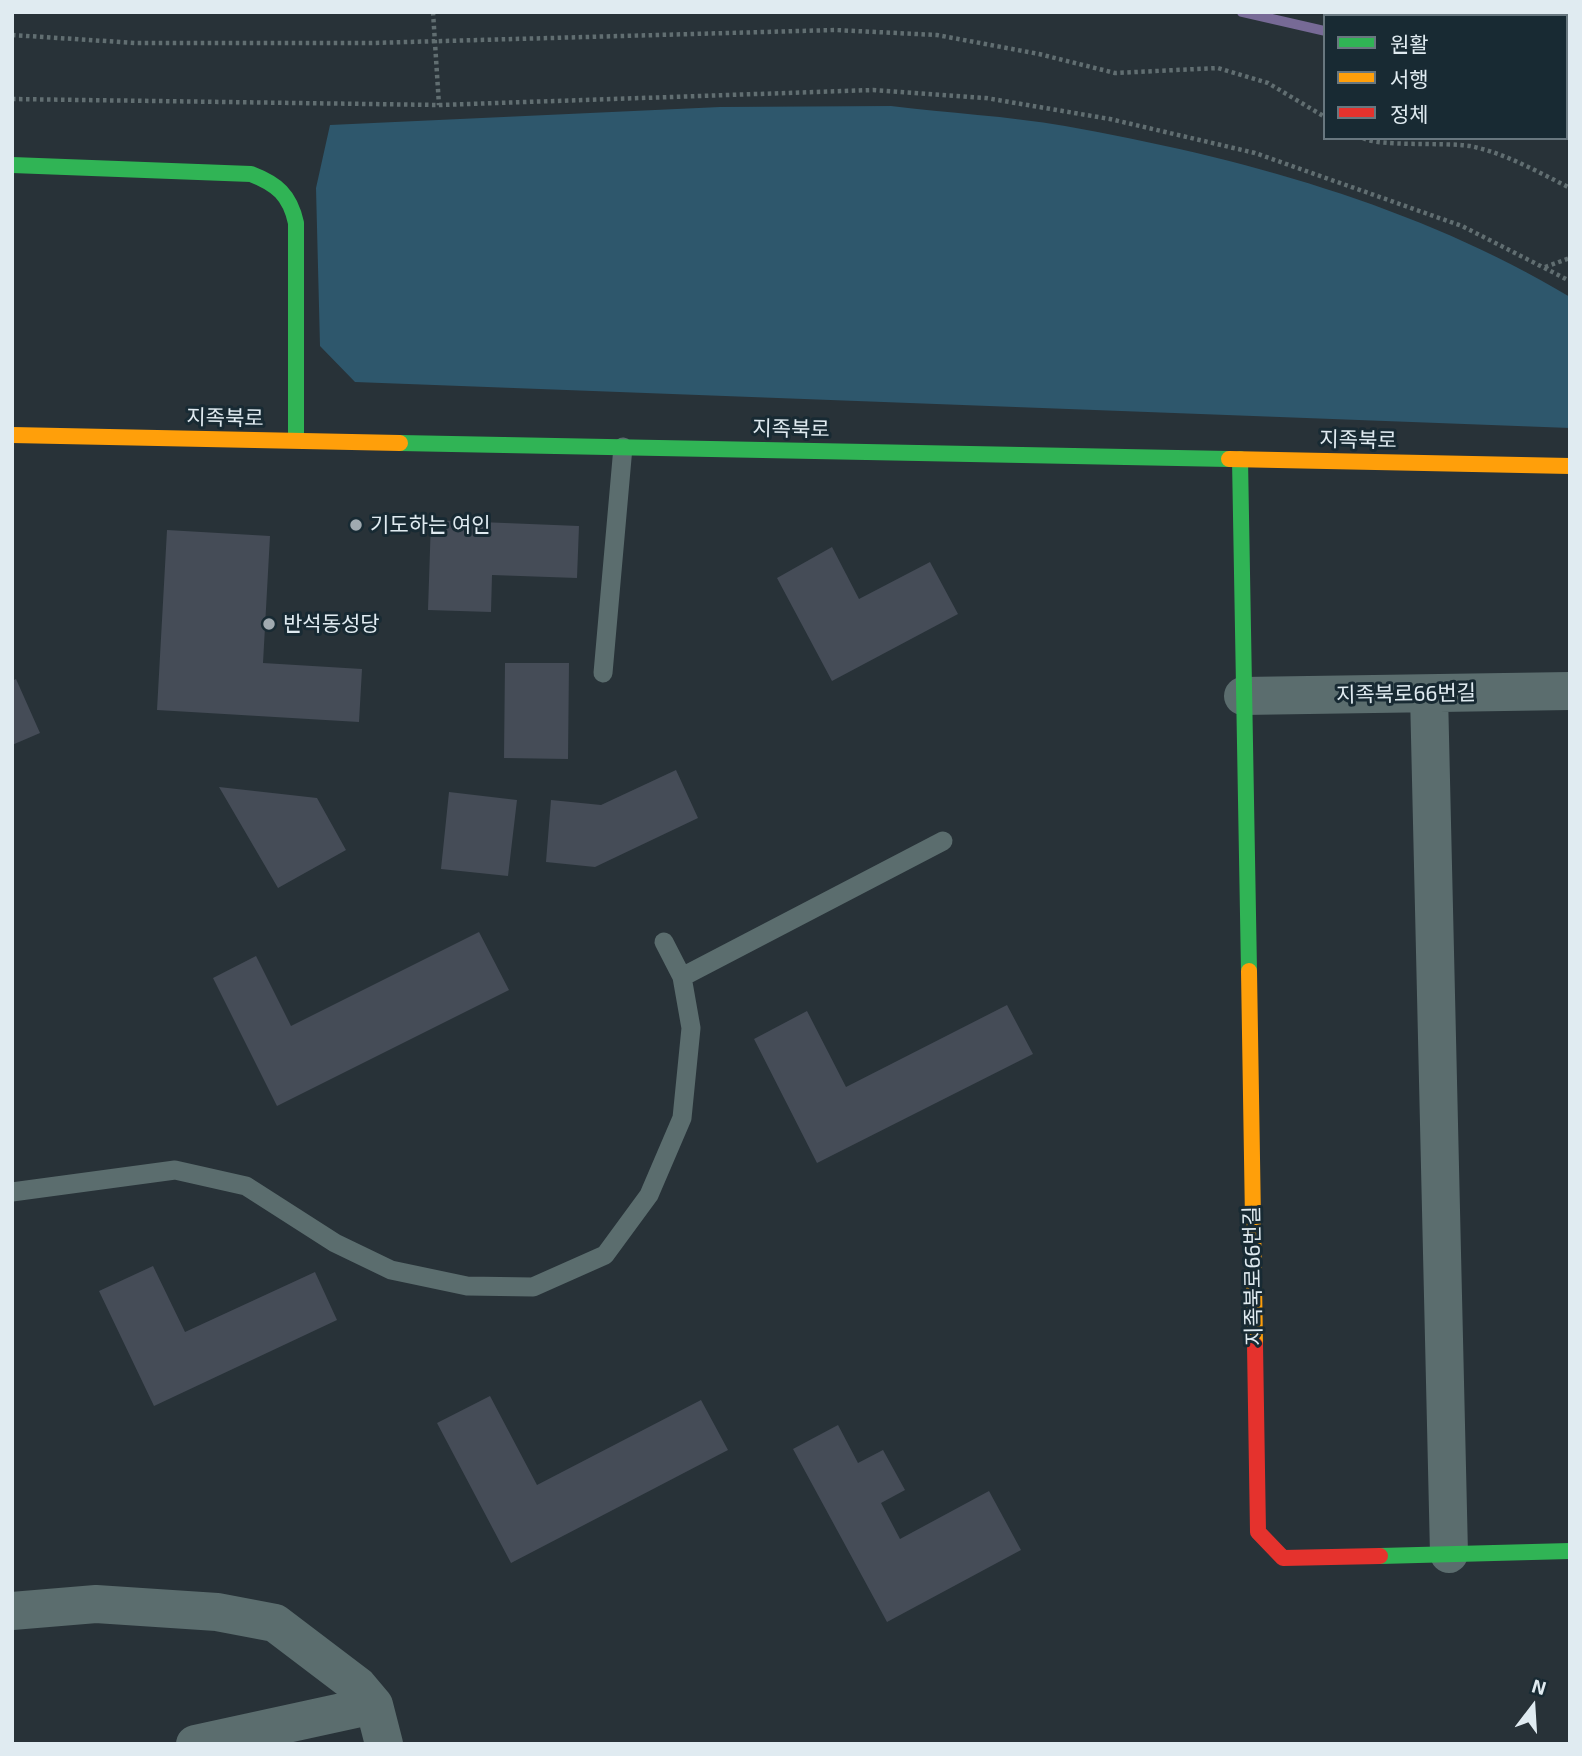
<!DOCTYPE html>
<meta charset="utf-8">
<style>
body{margin:0}
#map{position:relative;width:1582px;height:1756px;overflow:hidden;background:#283238;font-family:"Exo 2","Noto Sans KR",sans-serif}
canvas{display:block}
.frame{position:absolute;inset:0;border:14px solid #e0ebf1;pointer-events:none}
.legend{position:absolute;left:1323px;top:14px;width:245px;height:126px;box-sizing:border-box;background:#182a33;border:2px solid #68777f;margin:0;padding:9px 12px;list-style:none;font-size:21px;color:#e0ebf1}
.legend li{display:flex;align-items:center;gap:14px;height:35px}
.legend b{width:35px;border:2px solid #68777f}
.north{position:absolute;left:1498px;top:1672px;width:70px;height:70px;-webkit-text-stroke:5px #182a33;paint-order:stroke;rotate:17deg;font-size:19px;font-weight:700;line-height:28px;text-align:center;color:#e0ebf1}
.north::after{content:'';display:block;margin:auto;width:24px;height:32px;background:#e0ebf1;clip-path:polygon(50% 0,100% 100%,50% 72%,0 100%)}
</style>
<div id="map">
<canvas width="1582" height="1756"></canvas>
<div class="frame"></div>
<ul class="legend">
<li><b style="height:9px;background:#30b455"></b>원활</li>
<li><b style="height:9px;background:#ff9f0a"></b>서행</li>
<li><b style="height:9px;background:#e5322d"></b>정체</li>
</ul>
<div class="north">N</div>
</div>
<script>
const c = document.querySelector('canvas').getContext('2d');
c.lineJoin = 'round';
function fillPath(path, color) { c.fillStyle = color; c.fill(path, 'evenodd'); }
function trace(path, color, width, dash) { c.strokeStyle = color; c.lineWidth = width; c.lineCap = dash ? 'butt' : 'round'; c.setLineDash(dash || []); c.stroke(path); }
function drawText(font, color, halo, rows, align = 'center') {
  c.font = font + ' "Exo 2","Noto Sans KR",sans-serif'; c.lineWidth = 6; c.setLineDash([]); c.textBaseline = 'middle'; c.strokeStyle = halo; c.fillStyle = color; for (const [text, x, y, turn = 0] of rows) {
    c.save(); c.translate(x, y); c.rotate((+turn || 0) * Math.PI / 180); c.textAlign = isNaN(turn) ? turn : align; if (halo) c.strokeText(text, 0, 0); c.fillText(text, 0, 0); c.restore();
  }
}
fillPath(new Path2D(`
 M891,106C948,113 1007,116 1065,126C1239,157 1417,205 1570,297V428L355,382L320,346L316,188L330,125L720,107Z`), '#2e576c');
trace(new Path2D(`
 M1242,12L1325,31
 M1566,123L1570,125`), '#776a96', 10);
fillPath(new Path2D(`
 M431,520L579,526L577,578L492,575L491,612L428,610Z
 M167,530L270,536L263,663L362,669L359,722L157,710Z
 M832,547L859,599L930,562L958,614L832,681L777,578Z
 M505,663H569L568,759L504,758Z
 M16,679L40,733L12,745V681Z
 M676,770L698,818L595,867L546,862L551,800L601,805Z
 M219,787L317,798L346,850L278,888Z
 M449,792L517,800L508,876L441,869Z
 M479,932L509,990L277,1106L213,978L256,956L291,1026Z
 M1007,1005L1033,1054L817,1163L754,1039L807,1011L846,1087Z
 M153,1266L185,1332L315,1272L337,1320L154,1406L99,1291Z
 M490,1396L537,1485L701,1400L728,1450L511,1563L437,1423Z
 M838,1425L858,1463L883,1450L905,1490L881,1503L900,1539L989,1491L1021,1550L887,1622L793,1449Z`), '#454c57');
trace(new Path2D(`
 M433,12L439,105
 M12,35L136,43H372L835,30L937,35L1039,54L1115,73L1218,68L1268,83L1325,117
 M12,99L439,105L873,90L986,98L1110,119L1255,153L1462,226L1570,281
 M1363,138C1379,147 1444,142 1470,146C1505,153 1538,172 1570,188
 M1545,267L1570,258`), '#616e71', 4.5, [3.5, 3.5]);
trace(new Path2D(`
 M603,673L623,447
 M682,977L943,841
 M12,1192L175,1170L246,1186L335,1243L391,1270L467,1286L533,1287L605,1255L649,1195L682,1118L691,1028L682,977L664,942`), '#5b6d6e', 19);
trace(new Path2D(`
 M1429,694L1449,1554
 M1243,696L1570,691
 M12,1611L96,1604L217,1612L275,1623L358,1686L374,1705L384,1744
 M195,1744L374,1705`), '#5b6d6e', 38);
trace(new Path2D(`
 M12,165L251,174C277,184 290,195 296,223V440
 M400,443L1229,459
 M1240,459L1249,971
 M1380,1556L1570,1551`), '#30b455', 16);
trace(new Path2D(`
 M12,435L400,443
 M1229,459L1570,466
 M1249,971L1255,1345`), '#ff9f0a', 16);
trace(new Path2D(`
 M1255,1345L1258,1532L1283,1558L1380,1556`), '#e5322d', 16);
for (const [x, y, r, color] of [
 [356,525,7,"#a0aab0"],
 [269,624,7,"#a0aab0"]
]) { const dot = new Path2D(); dot.arc(x, y, r, 0, 2 * Math.PI); c.fillStyle = color; c.fill(dot); trace(dot, '#182a33', 2.5); }
drawText('21px', '#e0ebf1', '#182a33', [
 ["지족북로",225,418,1],
 ["지족북로",791,429,1],
 ["지족북로",1358,440,1],
 ["지족북로66번길",1406,694,-1],
 ["지족북로66번길",1253,1276,-91]
]);
drawText('21px', '#e0ebf1', '#182a33', [
 ["기도하는 여인",370,525],
 ["반석동성당",283,624]
], 'left');
</script>
